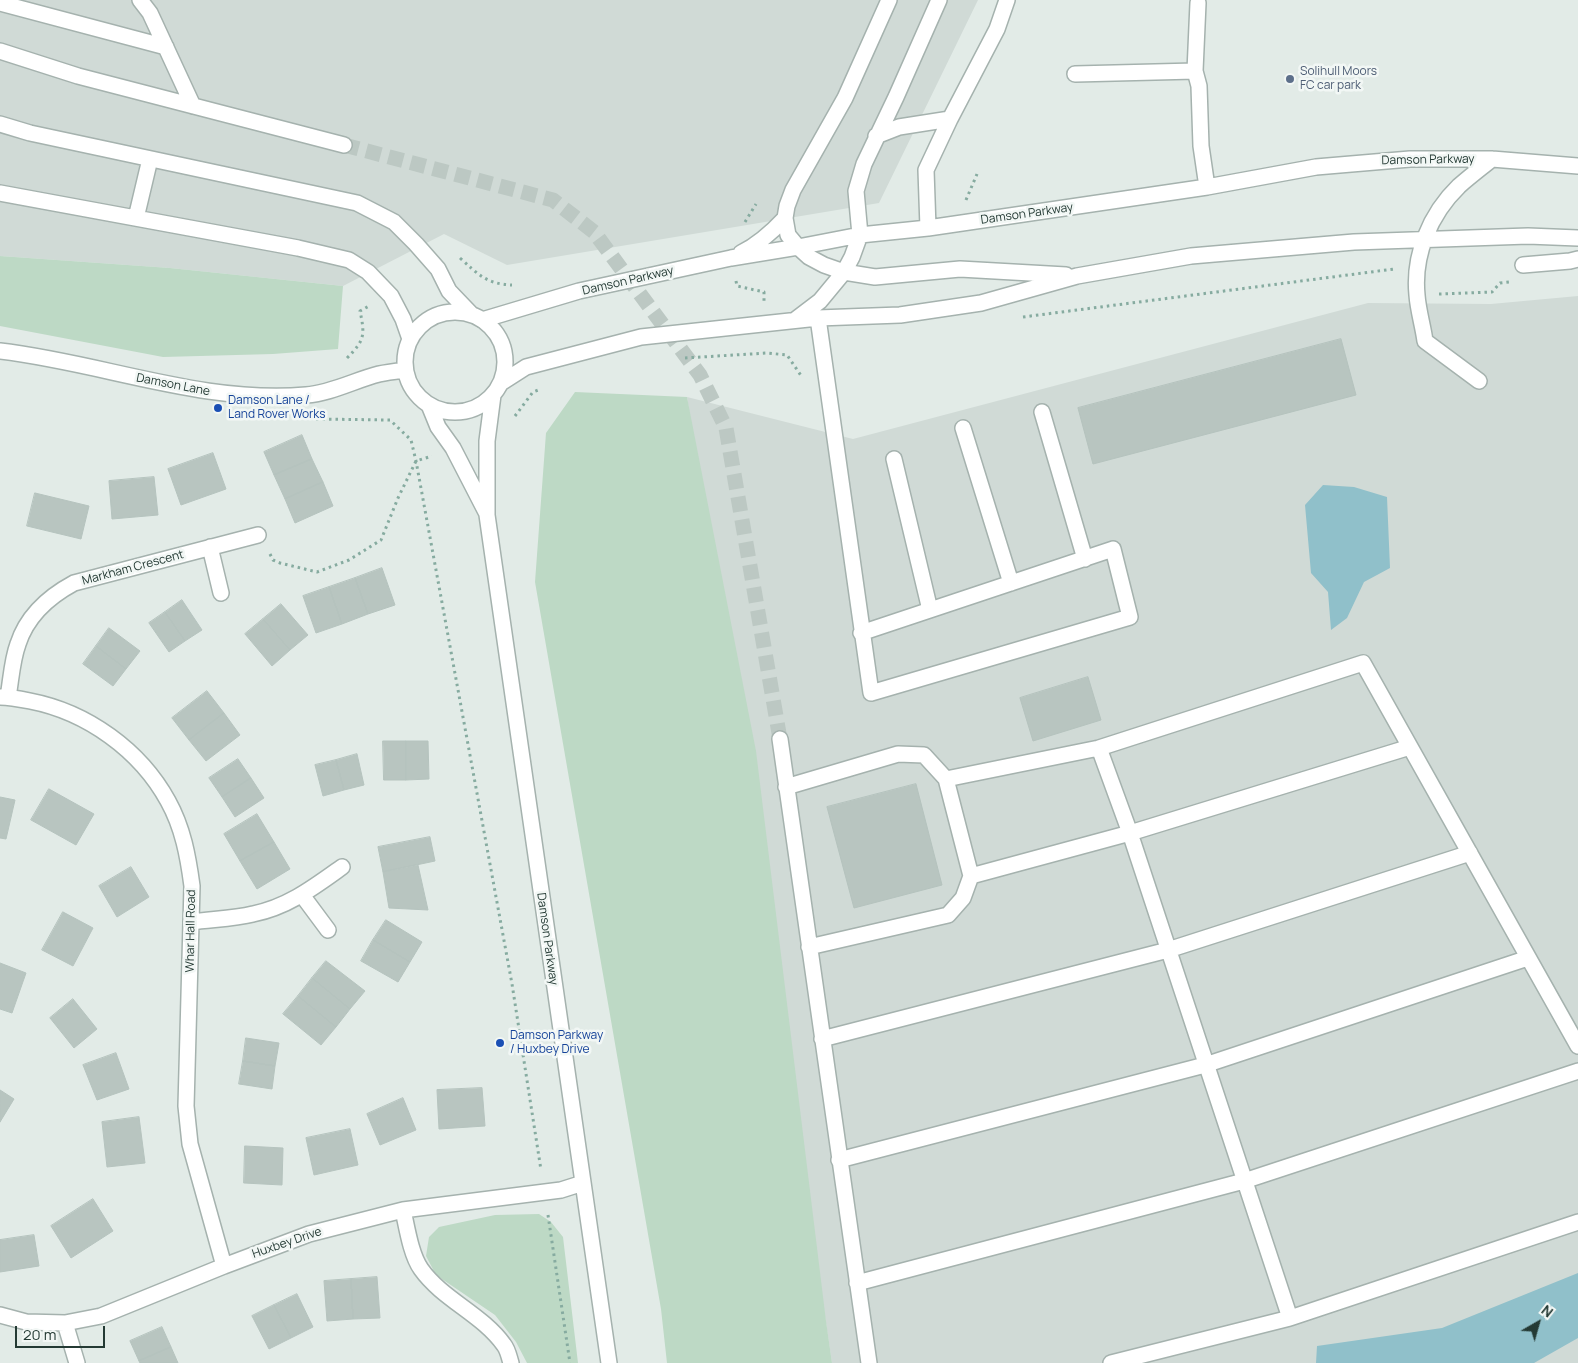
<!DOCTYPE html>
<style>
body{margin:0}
#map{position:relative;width:1578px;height:1363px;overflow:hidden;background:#e2ebe7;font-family:Manrope,sans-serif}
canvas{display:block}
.north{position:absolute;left:1513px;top:1298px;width:50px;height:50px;-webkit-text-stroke:4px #f2f7f5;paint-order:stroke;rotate:38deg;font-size:14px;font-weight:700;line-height:20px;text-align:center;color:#243a34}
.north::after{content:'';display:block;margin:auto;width:18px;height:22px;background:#243a34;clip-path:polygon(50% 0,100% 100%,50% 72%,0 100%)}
.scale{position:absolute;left:15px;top:1326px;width:90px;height:22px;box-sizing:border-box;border:2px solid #243a34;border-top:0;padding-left:6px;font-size:15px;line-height:18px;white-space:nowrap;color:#243a34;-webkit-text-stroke:4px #f2f7f5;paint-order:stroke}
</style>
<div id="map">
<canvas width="1578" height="1363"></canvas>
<div class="north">N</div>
<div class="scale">20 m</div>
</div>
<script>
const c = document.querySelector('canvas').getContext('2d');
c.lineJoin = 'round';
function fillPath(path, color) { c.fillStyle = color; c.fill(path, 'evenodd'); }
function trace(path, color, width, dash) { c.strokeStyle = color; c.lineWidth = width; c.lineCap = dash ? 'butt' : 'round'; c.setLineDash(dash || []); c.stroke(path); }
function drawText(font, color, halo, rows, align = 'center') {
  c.font = font + ' Manrope,sans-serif'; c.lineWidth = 5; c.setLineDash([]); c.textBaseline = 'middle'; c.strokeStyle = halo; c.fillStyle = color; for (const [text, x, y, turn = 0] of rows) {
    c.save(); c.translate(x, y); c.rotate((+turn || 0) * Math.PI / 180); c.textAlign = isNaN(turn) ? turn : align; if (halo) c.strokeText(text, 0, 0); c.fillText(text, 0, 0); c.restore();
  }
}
fillPath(new Path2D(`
 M0,0H978L879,203L507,265L444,234L343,286L170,268L0,256Z
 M1578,296V1363H832L687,397L853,439L1368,303L1491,304Z`), '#d0dad6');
fillPath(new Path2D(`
 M0,256L170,268L343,286L338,349L273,354L163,357L0,326Z
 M575,392L687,397L756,751L826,1321L832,1363H667L661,1309L535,582L546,433Z
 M539,1214L551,1222L563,1237L578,1363H527L516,1342L495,1315L436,1275L426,1256L429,1237L439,1227L495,1215Z`), '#bdd9c5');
fillPath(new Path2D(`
 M1323,485L1354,487L1387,497L1390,568L1364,582L1347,618L1331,630L1328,592L1311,573L1305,505Z
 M1578,1273V1338L1534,1363H1316L1317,1346L1442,1328Z`), '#90c0ca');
const building = new Path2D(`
 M1341,339L1356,395L1093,464L1078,408Z
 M302,435L312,459L274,475L264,452Z
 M213,453L226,489L181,505L168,469Z
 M312,459L323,482L285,499L274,475Z
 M154,477L158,515L112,519L109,481Z
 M323,482L333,506L295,523L285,499Z
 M35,493L89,506L81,539L27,526Z
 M382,568L395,605L368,614L355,578Z
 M355,578L368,614L342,624L329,587Z
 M329,587L342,624L316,633L303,596Z
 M182,600L202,630L185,641L165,612Z
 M281,604L308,635L290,650L263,619Z
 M165,612L185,641L169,652L149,623Z
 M263,619L290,650L272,666L245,634Z
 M109,628L140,651L126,669L96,646Z
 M96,646L126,669L113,686L83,664Z
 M1088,677L1101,720L1033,741L1020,698Z
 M207,691L224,713L189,740L172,718Z
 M224,713L240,735L206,761L189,740Z
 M383,741H406V780H384Z
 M406,741H428L429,779L406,780Z
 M357,754L364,785L344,790L336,760Z
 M238,759L251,778L222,797L209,778Z
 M336,760L344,790L323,796L315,765Z
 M251,778L264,798L235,817L222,797Z
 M916,784L942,885L854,908L827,807Z
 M49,789L94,814L76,845L31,820Z
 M0,797L15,800L6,839L0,838Z
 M257,814L274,842L240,861L224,834Z
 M430,837L435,861L383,872L378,847Z
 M274,842L290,869L257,889L240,861Z
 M418,865L428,910L389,908L383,872Z
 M131,867L149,897L117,917L99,886Z
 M63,912L93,928L73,966L42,950Z
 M386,920L422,942L410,962L373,940Z
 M373,940L410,962L398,982L361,961Z
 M326,961L365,991L350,1009L312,978Z
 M0,963L26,973L12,1013L0,1009Z
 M312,978L350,1009L336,1027L298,996Z
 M298,996L336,1027L321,1045L283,1014Z
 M73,999L97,1029L74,1048L50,1018Z
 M246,1038L279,1043L275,1066L243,1061Z
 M116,1053L129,1089L97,1100L83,1065Z
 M243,1061L275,1066L272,1089L239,1084Z
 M482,1088L485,1126L439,1129L437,1090Z
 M0,1090L14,1099L0,1122Z
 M403,1098L416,1130L380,1145L367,1114Z
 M139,1117L145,1163L107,1167L102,1122Z
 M350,1129L358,1165L314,1175L306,1138Z
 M245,1146L283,1148L282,1185L244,1183Z
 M93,1199L113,1231L71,1258L51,1226Z
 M34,1235L39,1266L0,1272V1240Z
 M377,1277L380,1318L353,1319L351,1279Z
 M351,1279L353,1319L327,1321L324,1281Z
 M297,1294L313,1327L291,1338L274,1305Z
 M274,1305L291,1338L269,1349L252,1316Z
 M162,1327L171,1347L139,1361L130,1341Z
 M171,1347L178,1363H140L139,1361Z`);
fillPath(building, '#b8c5c0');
trace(building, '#b5c3be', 1);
trace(new Path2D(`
 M344,145L553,200L594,232L700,375L726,428L780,739`), '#bcc8c3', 15, [15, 8]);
const minor = new Path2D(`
 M140,0L150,13L193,106
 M889,0L845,98L793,190L787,206L785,218L788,235L798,247L809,257L824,265L844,272L875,277L960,269L1066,275
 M0,3L166,47
 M1198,3L1195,71L1199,86L1201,146L1207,187
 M0,51L78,76L344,145
 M1075,74L1195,71
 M0,124L30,133L357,203L394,222L416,244L438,269L449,291L472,315
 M876,136L899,127L950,119
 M0,193L298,248L349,260L368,272L391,296L403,319L410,339
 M136,218L150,159
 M928,228L926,170L950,119L997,29L1007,0
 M741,253C759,244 772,232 785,218
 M1523,265L1570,261L1578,259
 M405 362a50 50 0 1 1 100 0a50 50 0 1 1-100 0Z
 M818,318L871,693L1130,617L1113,549L861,633
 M482,320L579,291L731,258L798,247L860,235L928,228L1207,187L1316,167L1410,159H1492L1578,166
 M795,320L820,301L844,272L852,257L860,235L856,191L864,164L896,97L939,0
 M0,351C103,363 202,404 306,395C332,393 355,380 379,374C388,372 397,371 405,370
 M1479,381L1425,341C1423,326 1418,310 1417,295C1413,255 1430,214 1459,186C1469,177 1481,168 1492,159
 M501,383L526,367L641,337L818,318L900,315L981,303L1077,276L1191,256L1354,242L1528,236L1578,238
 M493,395L487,441V515L609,1363
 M429,405L438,427L453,448L486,512
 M1042,412L1085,559
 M963,428L1011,583
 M894,459L930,610
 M210,547L221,593
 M0,697C10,697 20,699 30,701C87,712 140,750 168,801C183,828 188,856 192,886L186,1106L190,1144L224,1266
 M8,697C11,680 12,660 18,644C27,616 48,597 74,583L258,535
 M780,739L869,1363
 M1099,748L1363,663L1578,1046
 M946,779L1099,748L1130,833L1290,1318L1111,1363
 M786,787L898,754L924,755L946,779L971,876L963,898L948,915L809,947
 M971,876L1130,833L1410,747
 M302,895L328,930
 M191,922C211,919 233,919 253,914C288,907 314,887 342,867
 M822,1039L1168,950L1470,853
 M839,1160L1205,1065L1528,958
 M403,1210C407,1228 411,1255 421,1269C443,1300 482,1314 504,1345C508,1350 509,1357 511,1363
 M857,1283L1244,1181L1578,1071
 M0,1315L26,1322L65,1323L101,1316L224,1266L309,1234L403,1210L561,1190L583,1183
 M1290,1318L1578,1222
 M65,1323L77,1363`);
trace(minor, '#a5b2ae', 18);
trace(new Path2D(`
 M966,200L977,174
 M745,222L756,204
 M460,258C478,274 486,284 512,285
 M736,281L737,286L764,292V302
 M1439,294L1492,292L1500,283L1509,282
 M1023,317L1394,269
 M347,358C365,340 365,335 360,311L369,306
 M685,358L767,353L787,355L802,377
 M515,416L533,392L541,389
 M316,419L390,420L411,440L416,461L512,984L541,1170
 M270,554L273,560L280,563L317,572L349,560L381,540L398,498L416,461L432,456
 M548,1215L570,1363`), '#86aba0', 3, [2.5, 4]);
trace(minor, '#fff', 15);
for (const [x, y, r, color] of [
 [1290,79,5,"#5c6f8a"],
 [218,408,5,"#1a4fb4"],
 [500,1043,5,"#1a4fb4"]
]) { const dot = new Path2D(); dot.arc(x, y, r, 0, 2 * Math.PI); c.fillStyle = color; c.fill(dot); trace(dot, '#f2f7f5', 2); }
drawText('12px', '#4e5e75', '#f2f7f5', [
 ["Solihull Moors",1300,72],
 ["FC car park",1300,86]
], 'left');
drawText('12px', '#243a34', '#f2f7f5', [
 ["Damson Parkway",1428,160,-1],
 ["Damson Parkway",1027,214,-8],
 ["Damson Parkway",628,281,-13],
 ["Damson Lane",173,385,11],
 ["Markham Crescent",133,568,-15],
 ["Whar Hall Road",191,931,-89],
 ["Damson Parkway",547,939,82],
 ["Huxbey Drive",287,1243,-19]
]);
drawText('12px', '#164399', '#f2f7f5', [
 ["Damson Lane /",228,401],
 ["Land Rover Works",228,415],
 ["Damson Parkway",510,1036],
 ["/ Huxbey Drive",510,1050]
], 'left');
</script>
